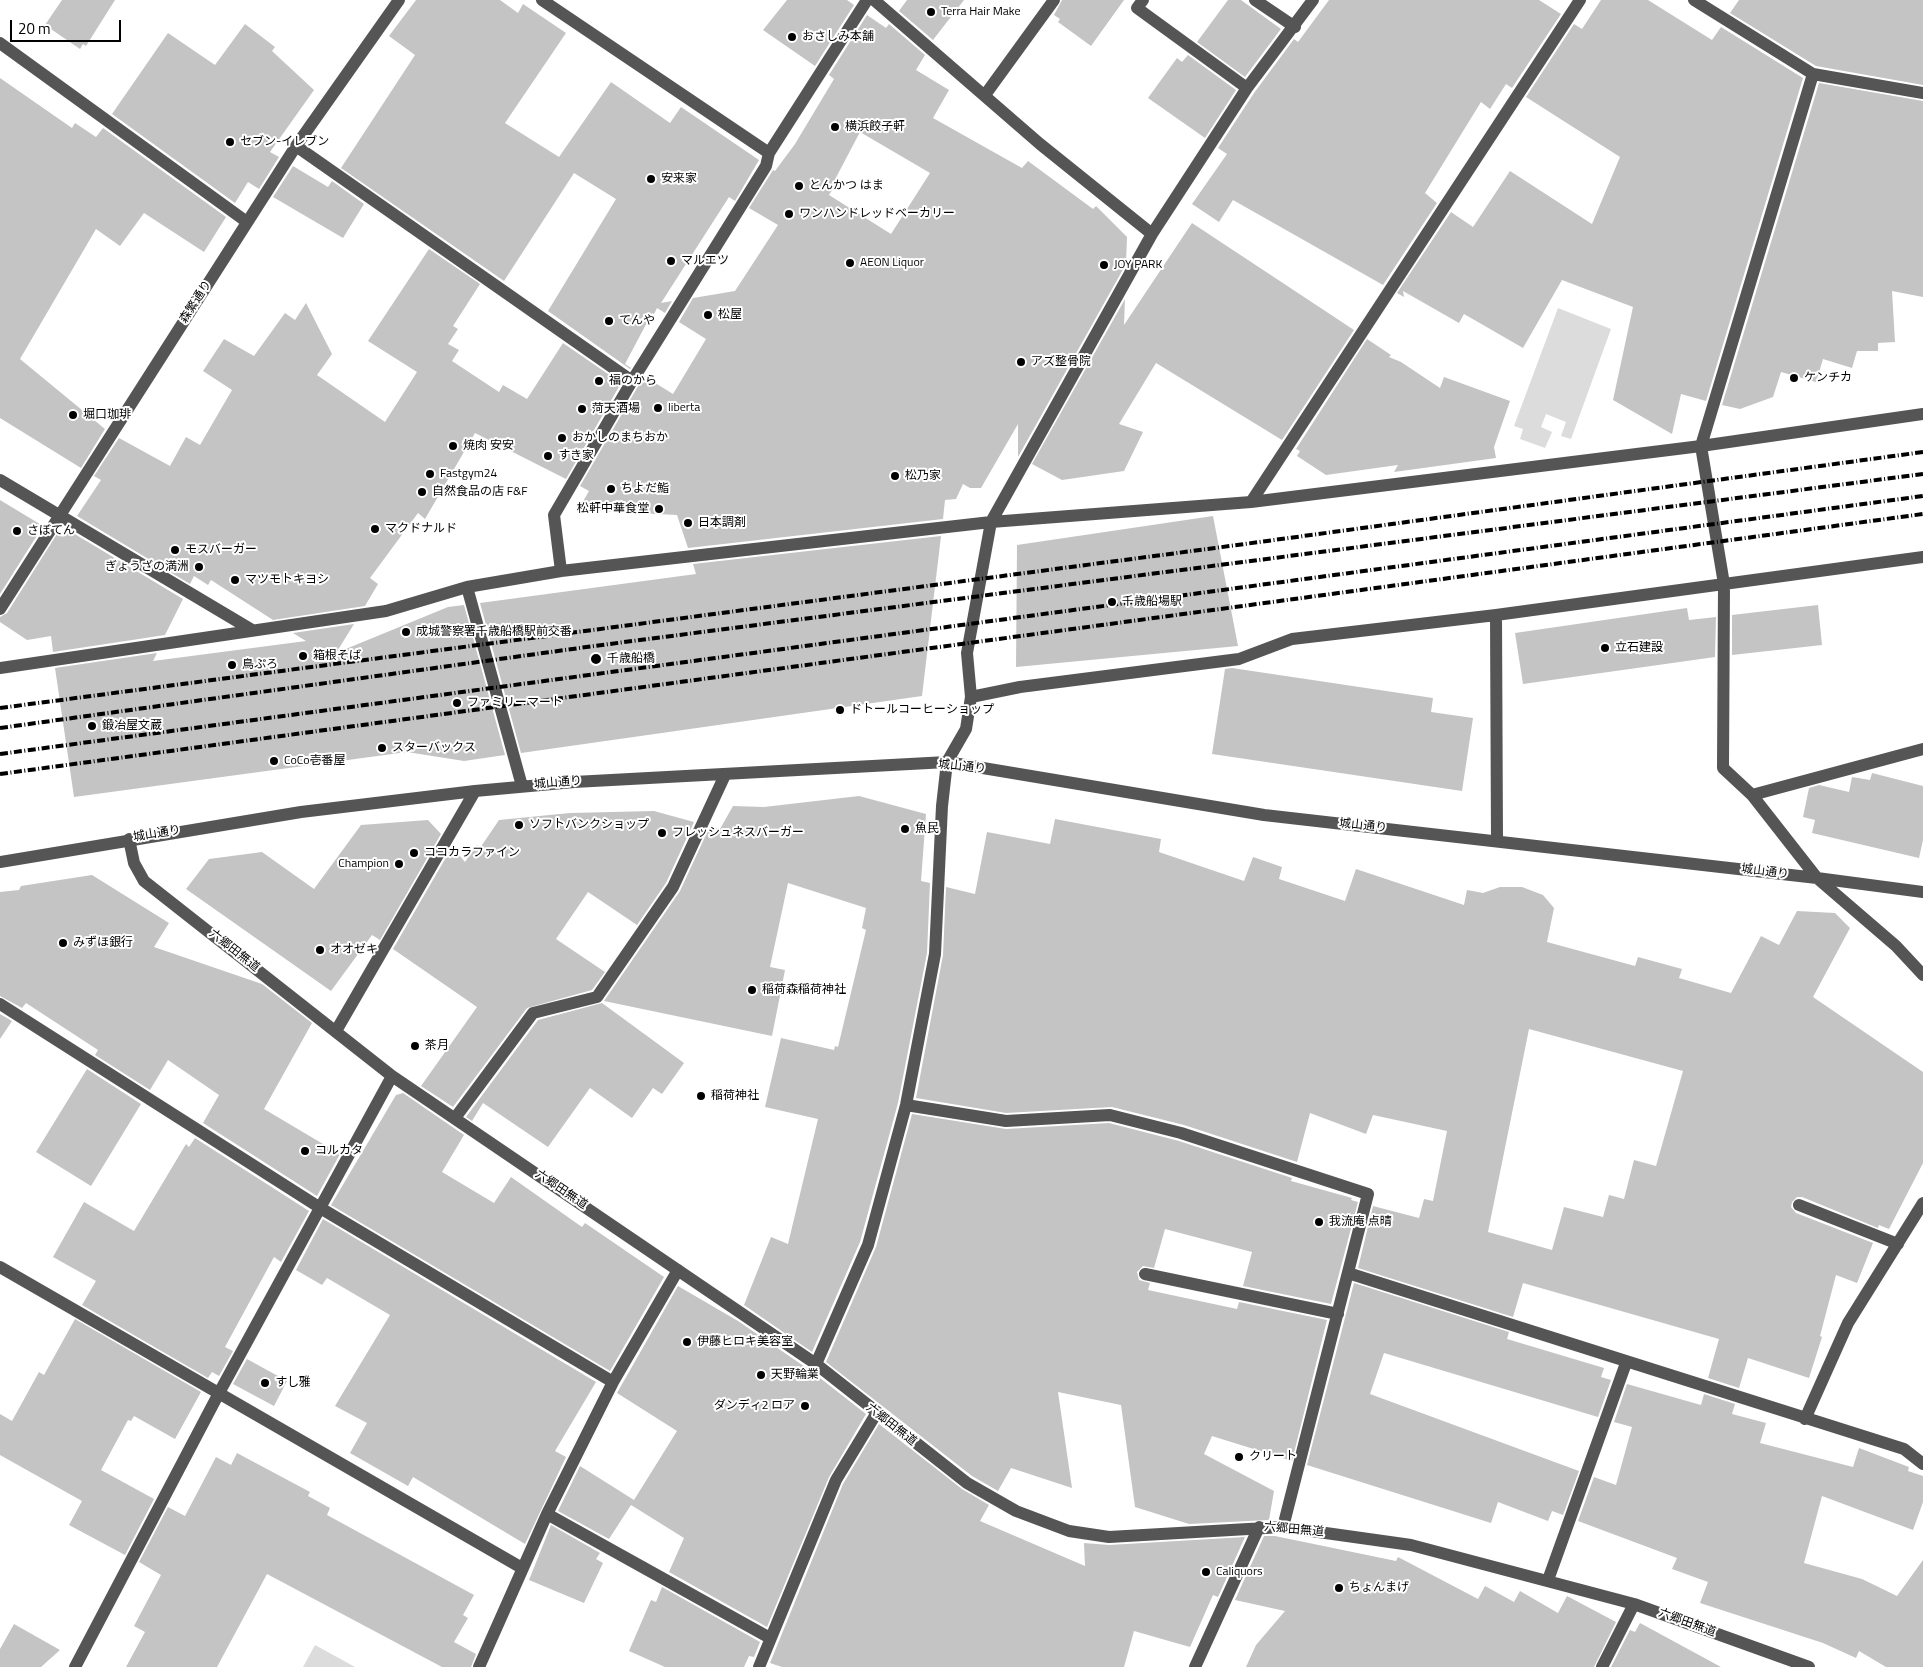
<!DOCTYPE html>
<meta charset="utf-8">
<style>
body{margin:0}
#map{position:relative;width:1923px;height:1667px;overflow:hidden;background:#fff;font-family:"Titillium Web",sans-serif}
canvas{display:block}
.scale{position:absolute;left:10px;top:20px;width:111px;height:22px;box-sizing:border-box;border:2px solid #000;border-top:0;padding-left:6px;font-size:15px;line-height:18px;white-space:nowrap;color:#000;-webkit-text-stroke:4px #fff;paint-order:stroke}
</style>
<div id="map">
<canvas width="1923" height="1667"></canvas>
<div class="scale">20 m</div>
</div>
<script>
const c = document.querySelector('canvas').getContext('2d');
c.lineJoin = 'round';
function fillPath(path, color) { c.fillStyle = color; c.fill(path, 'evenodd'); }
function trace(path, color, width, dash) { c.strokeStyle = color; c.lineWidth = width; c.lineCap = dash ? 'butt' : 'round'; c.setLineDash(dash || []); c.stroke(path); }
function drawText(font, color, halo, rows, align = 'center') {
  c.font = font + ' "Titillium Web","Noto Sans JP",sans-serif'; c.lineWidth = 4; c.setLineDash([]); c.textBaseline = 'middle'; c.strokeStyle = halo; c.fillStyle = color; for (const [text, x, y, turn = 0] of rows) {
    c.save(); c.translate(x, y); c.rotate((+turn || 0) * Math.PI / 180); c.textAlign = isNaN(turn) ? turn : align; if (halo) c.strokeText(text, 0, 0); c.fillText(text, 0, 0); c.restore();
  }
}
fillPath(new Path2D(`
 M1558,308L1611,329L1571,439L1561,436L1566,422L1546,414L1541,427L1552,432L1545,448L1520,439L1523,429L1514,426Z
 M315,1645L355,1667H303Z`), '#dcdcdc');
fillPath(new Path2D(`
 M62,0H115L86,46L83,44L80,49L45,25Z
 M416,0H500L518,13L523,4L566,33L505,123L559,157L611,82L670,123L681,107L759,160L735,201L729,197L661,303L672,301L665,313L657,308L654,314L652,313L625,364L631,368L630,369L548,311L616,199L574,173L504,281L341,168L415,55L389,36Z
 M787,0H847L854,5L815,66L763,30Z
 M907,0H964L933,40L899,11Z
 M1062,0H1124L1091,46L1058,22L1060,19L1054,15Z
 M1228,0H1241L1281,29L1245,77L1197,42Z
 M1329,0H1539L1561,14L1512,88L1506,84L1490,109L1481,102L1425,193L1437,203L1383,285L1233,200L1219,222L1192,204L1227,154L1218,148L1254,93L1294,39L1298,42Z
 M1601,0H1648L1712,40L1721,27L1803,78L1706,401L1681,394L1672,434L1613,400L1633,307L1562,280L1523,348L1464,314L1459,323L1403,291L1404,297L1397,293L1451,212L1473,227L1510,171L1592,224L1620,157L1526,97L1574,24L1582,29Z
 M1739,0H1923V85L1816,66L1730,13Z
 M867,15L886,28L889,24L925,55L916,70L949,90L933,118L1022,168L1028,161L1093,209L1096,206L1127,237L1126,264L1018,457V424L981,488H970L963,484L956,499L945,500L943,519L688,548L677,515L578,510L589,491L580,486L644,376L673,394L706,339L679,322L693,298L735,291L778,225L749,208L773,170L775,171L795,144L834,79L829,75ZM860,132L930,173L891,234L829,195L832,190L830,189Z
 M245,24L275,47L272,51L314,90L270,152L279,157L259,189L248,182L235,203L112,114L168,33L215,65Z
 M1188,55L1236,90L1205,138L1148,98L1177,58L1182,62Z
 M0,78L72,128L75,123L96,137L103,128L226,217L204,252L144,213L120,246L96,229L20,359L105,429L81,468L0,418Z
 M1819,83L1923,101V297L1892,291L1895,342L1878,343V351H1857L1852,368L1823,359L1816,382L1781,372L1773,397L1740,409L1722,405Z
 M293,166L328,187L332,181L364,204L343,238L273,197Z
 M1192,223L1354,330L1282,440L1156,363L1119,424L1143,432L1124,471L1062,480L1032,464L1125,299L1124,325Z
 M429,249L480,284L453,326L458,329L448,344L459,350L452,361L499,392L503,385L527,399L563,343L621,383L566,479L475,433L425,519L418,513L370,578L378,584L365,606L273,620L211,580L208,585L194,576L190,584L77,516L101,480L94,476L119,438L170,466L186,437L200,445L232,390L203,371L224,339L254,356L285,313L295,320L306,303L332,354L317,375L385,422L417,372L368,341Z
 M1367,339L1391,355L1389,357L1401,362L1440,388L1444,377L1510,401L1494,447L1496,458L1394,472L1398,465L1326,475L1297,456L1300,451L1296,449Z
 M0,500L43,526L0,594Z
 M1213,516L1238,646L1016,667L1017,545Z
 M68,530L183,599L165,635L53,652L51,636L27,640L0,622V617L7,613L57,534L63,537Z
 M941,536L922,696L521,753L480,603L696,574L693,564Z
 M464,605L505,755L464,761L407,752L74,797L55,668L157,653L153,661L306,641L293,633L354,624L336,653L448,607Z
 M1818,605L1822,645L1732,655V615Z
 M1687,608L1689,620L1716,617L1715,657L1523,684L1515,633Z
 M1232,668L1433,698L1431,712L1473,718L1462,791L1212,754L1225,669Z
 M1872,773L1923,786V840L1919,858L1812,833L1815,820L1803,817L1809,788L1819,785L1849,792L1852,777L1870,780Z
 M859,796L926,814L921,881L930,883L927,953L898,1103L860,1242L812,1352L744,1305L771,1237L788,1244L818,1119L765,1107L781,1038L834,1050L835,1046L838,1047L866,930L862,928L866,908L788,883L770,967L785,970L772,1036L604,1001L680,891L710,826L720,829L733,806L764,807Z
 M654,811L694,822L666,883L637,925L588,892L556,939L605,972L592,990L527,1008L453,1107L421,1086L477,1007L393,949L452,847L465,862L477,845L480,848L499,820L570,813Z
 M1055,819L1161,839L1159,852L1244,881L1253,857L1282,867L1279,879L1345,901L1356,869L1464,905L1467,890L1483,893L1500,887H1522L1543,895L1554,908L1547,942L1635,966L1638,957L1682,969L1679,978L1731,993L1761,936L1779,945L1797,911L1835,913L1850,928L1813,997L1923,1072V1163L1889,1229L1879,1225L1878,1228L1802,1197H1797L1792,1202L1791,1207L1796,1213L1873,1243L1857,1283L1836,1275L1820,1336L1822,1337L1809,1378L1748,1358L1739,1388L1708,1378L1719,1339L1523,1283L1513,1317L1358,1268L1373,1206L1419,1218L1424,1199L1433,1201L1447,1131L1373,1115L1366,1134L1310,1113L1297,1162L1184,1125L1112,1107L1006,1113L916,1098L943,955L946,887L975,894L987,832L1050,844ZM1529,1029L1683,1071L1656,1166L1634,1160L1624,1199L1609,1195L1603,1217L1564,1207L1552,1250L1488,1232Z
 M428,820L441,834L380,940L372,935L331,991L186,889L209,859L262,852L314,889L361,825Z
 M92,875L169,923L154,947L262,984L312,1023L264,1109L340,1154L317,1196L203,1123L219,1095L168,1060L150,1090L95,1055L98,1050L26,1003L22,1008L0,996V892L19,890L21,886Z
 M602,1003L684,1063L662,1094L653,1088L632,1118L590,1088L548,1147L483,1103L472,1121L466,1117L538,1020Z
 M0,1014L12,1021L0,1039Z
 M87,1069L141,1104L91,1186L36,1152Z
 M403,1093L464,1135L442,1172L494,1203L511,1177L582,1227L585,1223L664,1277L610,1371L331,1205L396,1095Z
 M912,1114L1006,1129L1109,1123L1179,1141L1292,1178L1291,1181L1352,1198L1351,1200L1358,1202L1331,1304L1243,1286L1252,1252L1165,1229L1154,1268L1143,1266L1137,1272L1139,1280L1150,1283L1148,1290L1237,1309L1239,1302L1327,1320L1292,1461L1212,1436L1204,1454L1274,1491L1269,1520L1189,1524L1135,1507L1121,1405L1058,1392L1072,1488L1011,1468L998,1491L972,1476L826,1362L876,1247Z
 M195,1138L309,1211L281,1262L274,1257L225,1347L233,1351L219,1376L212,1372L208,1378L82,1305L96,1281L53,1257L84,1202L134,1231L186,1144L189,1147Z
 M323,1219L596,1382L555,1451L566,1457L525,1544L413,1477L408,1486L350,1453L367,1423L335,1406L390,1315L327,1278L322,1285L296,1270Z
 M1354,1283L1509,1332L1507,1339L1604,1368L1601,1377L1611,1380L1598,1417L1384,1353L1370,1394L1579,1471L1563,1515L1552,1511L1548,1521L1498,1502L1491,1523L1307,1465Z
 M678,1286L738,1321L811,1371L866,1414L829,1477L767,1627L669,1572L684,1538L631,1505L609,1539L558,1511L580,1466L634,1500L677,1431L617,1393Z
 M75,1319L201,1392L175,1439L134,1416L131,1421L128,1420L101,1470L154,1499L125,1555L69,1525L82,1501L0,1455V1414L12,1421L39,1372L44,1375Z
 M247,1359L287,1381L274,1406L233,1384Z
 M1627,1384L1701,1405L1704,1394L1735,1404L1732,1414L1766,1423L1760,1443L1853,1467L1859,1448L1909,1467L1908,1471L1923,1476V1502L1913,1530L1822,1496L1804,1563L1862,1579L1897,1596L1923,1560V1667H1886L1859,1651L1856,1658L1823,1643L1700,1603L1708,1582L1672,1569L1677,1558L1578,1521L1594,1477L1616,1485L1632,1427L1614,1422Z
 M879,1424L962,1489L989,1505L980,1521L1085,1566L1084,1543L1109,1545L1245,1537L1218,1597L1213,1595L1190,1647L1134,1631L1124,1667H782L770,1663L843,1484Z
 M237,1453L310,1492L308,1496L330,1508L327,1515L474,1595L463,1615L468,1618L454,1642L476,1654L471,1667H442L267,1574L217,1667H126L145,1632L134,1626L161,1575L139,1562L168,1507L185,1516L216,1457L231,1465Z
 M551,1525L600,1553L596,1559L603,1563L584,1603L529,1580Z
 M1264,1536H1275L1396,1561L1398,1557L1478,1599L1485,1586L1514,1602L1520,1591L1558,1613L1567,1596L1616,1622L1594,1667H1246L1256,1645L1285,1611L1235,1600Z
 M662,1587L760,1642L754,1657L749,1656L744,1667H665L629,1651L651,1600L656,1602Z
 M1640,1623L1721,1667H1611L1630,1630L1635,1632Z
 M14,1624L60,1650L41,1667H0V1649Z`), '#c4c4c4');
trace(new Path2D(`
 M542,0L769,153
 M874,0L1040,144L1152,234
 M1143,0L1137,8L1247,88
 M1255,0L1295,27
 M1694,0L1813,74L1923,93
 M0,43L247,222
 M1813,74L1701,446L1724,584L1723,768L1752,795L1817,878L1896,946L1923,975
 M985,95L1054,0
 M296,146L632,381
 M0,480L252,630
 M1251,502L1580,0
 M561,571L554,515L632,381L766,166L769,153L867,0
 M467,587L522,786
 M0,609L296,146L399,0
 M1496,615L1497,841
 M0,668L386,611L467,587L561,571L991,522L1251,502L1701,446L1923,414
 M971,697L1020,687L1239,659L1292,639L1496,615L1923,557
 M1752,795L1923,749
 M129,839L134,863L144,881L392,1076L816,1364L967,1483L1016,1511L1069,1531L1109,1537L1283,1527L1411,1545L1634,1604L1809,1667
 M0,862L301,812L475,791L574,782L947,762L1264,815L1817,878L1923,892
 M0,1004L322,1209L613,1382
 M336,1031L475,791
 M906,1105L1006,1121L1110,1115L1181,1133L1368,1194L1283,1527
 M455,1118L533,1013L597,997L673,887L725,775
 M1799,1205L1898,1244
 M0,1267L522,1568
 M1348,1273L1904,1449L1923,1464
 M1145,1274L1338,1314
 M816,1364L868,1245L906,1105L935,954L942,806L947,762L966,729L971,697L967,653L991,522L1152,234L1247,88L1313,0
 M1805,1419L1848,1323L1923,1203
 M547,1514L770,1638
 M1548,1580L1626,1363
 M75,1667L219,1393L392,1076
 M479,1667L547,1514L613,1382L678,1270
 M759,1667L836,1480L876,1414
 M1195,1667L1259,1527
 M1602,1667L1634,1604`), '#555', 12);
trace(new Path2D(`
 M0,708L1215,548L1923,452
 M0,728L594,646L1923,474
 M0,754L1923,496
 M0,774L1923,514`), '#000', 4, [8, 2.5, 1, 2.5]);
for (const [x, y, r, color] of [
 [931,12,5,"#000"],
 [792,37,5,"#000"],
 [835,127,5,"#000"],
 [230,142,5,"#000"],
 [651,179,5,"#000"],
 [799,186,5,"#000"],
 [789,214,5,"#000"],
 [671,261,5,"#000"],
 [850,263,5,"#000"],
 [1104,265,5,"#000"],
 [708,315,5,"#000"],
 [609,321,5,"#000"],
 [1021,362,5,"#000"],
 [1794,378,5,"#000"],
 [599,381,5,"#000"],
 [658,408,5,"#000"],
 [582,409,5,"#000"],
 [73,415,5,"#000"],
 [562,438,5,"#000"],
 [453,446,5,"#000"],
 [548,456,5,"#000"],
 [430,474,5,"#000"],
 [895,476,5,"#000"],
 [611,489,5,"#000"],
 [422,492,5,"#000"],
 [659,509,5,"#000"],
 [688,523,5,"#000"],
 [375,529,5,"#000"],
 [17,531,5,"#000"],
 [175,550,5,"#000"],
 [199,567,5,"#000"],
 [235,580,5,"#000"],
 [1112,602,5,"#000"],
 [406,632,5,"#000"],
 [1605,648,5,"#000"],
 [303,656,5,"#000"],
 [596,659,6,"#000"],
 [232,665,5,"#000"],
 [457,703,5,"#000"],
 [840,710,5,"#000"],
 [92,726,5,"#000"],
 [382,748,5,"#000"],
 [274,761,5,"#000"],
 [519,825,5,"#000"],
 [905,829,5,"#000"],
 [662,833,5,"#000"],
 [414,853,5,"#000"],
 [399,864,5,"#000"],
 [63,943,5,"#000"],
 [320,950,5,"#000"],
 [752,990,5,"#000"],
 [415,1046,5,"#000"],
 [701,1096,5,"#000"],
 [305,1151,5,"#000"],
 [1319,1222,5,"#000"],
 [687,1342,5,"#000"],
 [761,1375,5,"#000"],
 [265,1383,5,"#000"],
 [805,1406,5,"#000"],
 [1239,1457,5,"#000"],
 [1206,1572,5,"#000"],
 [1339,1588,5,"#000"]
]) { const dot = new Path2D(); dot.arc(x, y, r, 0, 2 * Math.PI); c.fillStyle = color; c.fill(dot); trace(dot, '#fff', 2); }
drawText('12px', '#000', '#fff', [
 ["Terra Hair Make",941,12],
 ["おさしみ本舗",802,37],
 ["横浜餃子軒",845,127],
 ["セブン-イレブン",240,142],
 ["安来家",661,179],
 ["とんかつ はま",809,186],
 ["ワンハンドレッドベーカリー",799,214],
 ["マルエツ",681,261],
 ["AEON Liquor",860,263],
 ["JOY PARK",1114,265],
 ["松屋",718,315],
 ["てんや",619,321],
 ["アズ整骨院",1031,362],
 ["ケンチカ",1804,378],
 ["福のから",609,381],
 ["liberta",668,408],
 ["菏天酒場",592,409],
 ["堀口珈琲",83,415],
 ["おかしのまちおか",572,438],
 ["焼肉 安安",463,446],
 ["すき家",558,456],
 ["Fastgym24",440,474],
 ["松乃家",905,476],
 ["ちよだ鮨",621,489],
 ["自然食品の店 F&F",432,492],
 ["松軒中華食堂",649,509,"right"],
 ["日本調剤",698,523],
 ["マクドナルド",385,529],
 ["さぼてん",27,531],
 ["モスバーガー",185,550],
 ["ぎょうざの満洲",189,567,"right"],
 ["マツモトキヨシ",245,580],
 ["千歳船場駅",1122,602],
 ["成城警察署千歳船橋駅前交番",416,632],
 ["立石建設",1615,648],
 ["箱根そば",313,656],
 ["千歳船橋",607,659],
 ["鳥ぷろ",242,665],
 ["ファミリーマート",467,703],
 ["ドトールコーヒーショップ",850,710],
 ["鍛冶屋文蔵",102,726],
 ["スターバックス",392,748],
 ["CoCo壱番屋",284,761],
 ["ソフトバンクショップ",529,825],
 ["魚民",915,829],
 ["フレッシュネスバーガー",672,833],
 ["ココカラファイン",424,853],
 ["Champion",389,864,"right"],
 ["みずほ銀行",73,943],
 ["オオゼキ",330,950],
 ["稲荷森稲荷神社",762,990],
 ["茶月",425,1046],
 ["稲荷神社",711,1096],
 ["コルカタ",315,1151],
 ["我流庵 点晴",1329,1222],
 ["伊藤ヒロキ美容室",697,1342],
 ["天野輪業",771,1375],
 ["すし雅",275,1383],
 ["ダンディ2 ロア",795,1406,"right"],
 ["クリート",1249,1457],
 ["Caliquors",1216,1572],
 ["ちょんまげ",1349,1588]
], 'left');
drawText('12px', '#000', '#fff', [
 ["森繁通り",196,302,-57],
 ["城山通り",962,767,6],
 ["城山通り",558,783,-5],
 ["城山通り",1363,826,6],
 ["城山通り",157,834,-9],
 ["城山通り",1765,872,7],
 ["六郷田無道",234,951,38],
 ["六郷田無道",561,1190,34],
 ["六郷田無道",891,1425,38],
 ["六郷田無道",1294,1530,5],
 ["六郷田無道",1687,1623,20]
]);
</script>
